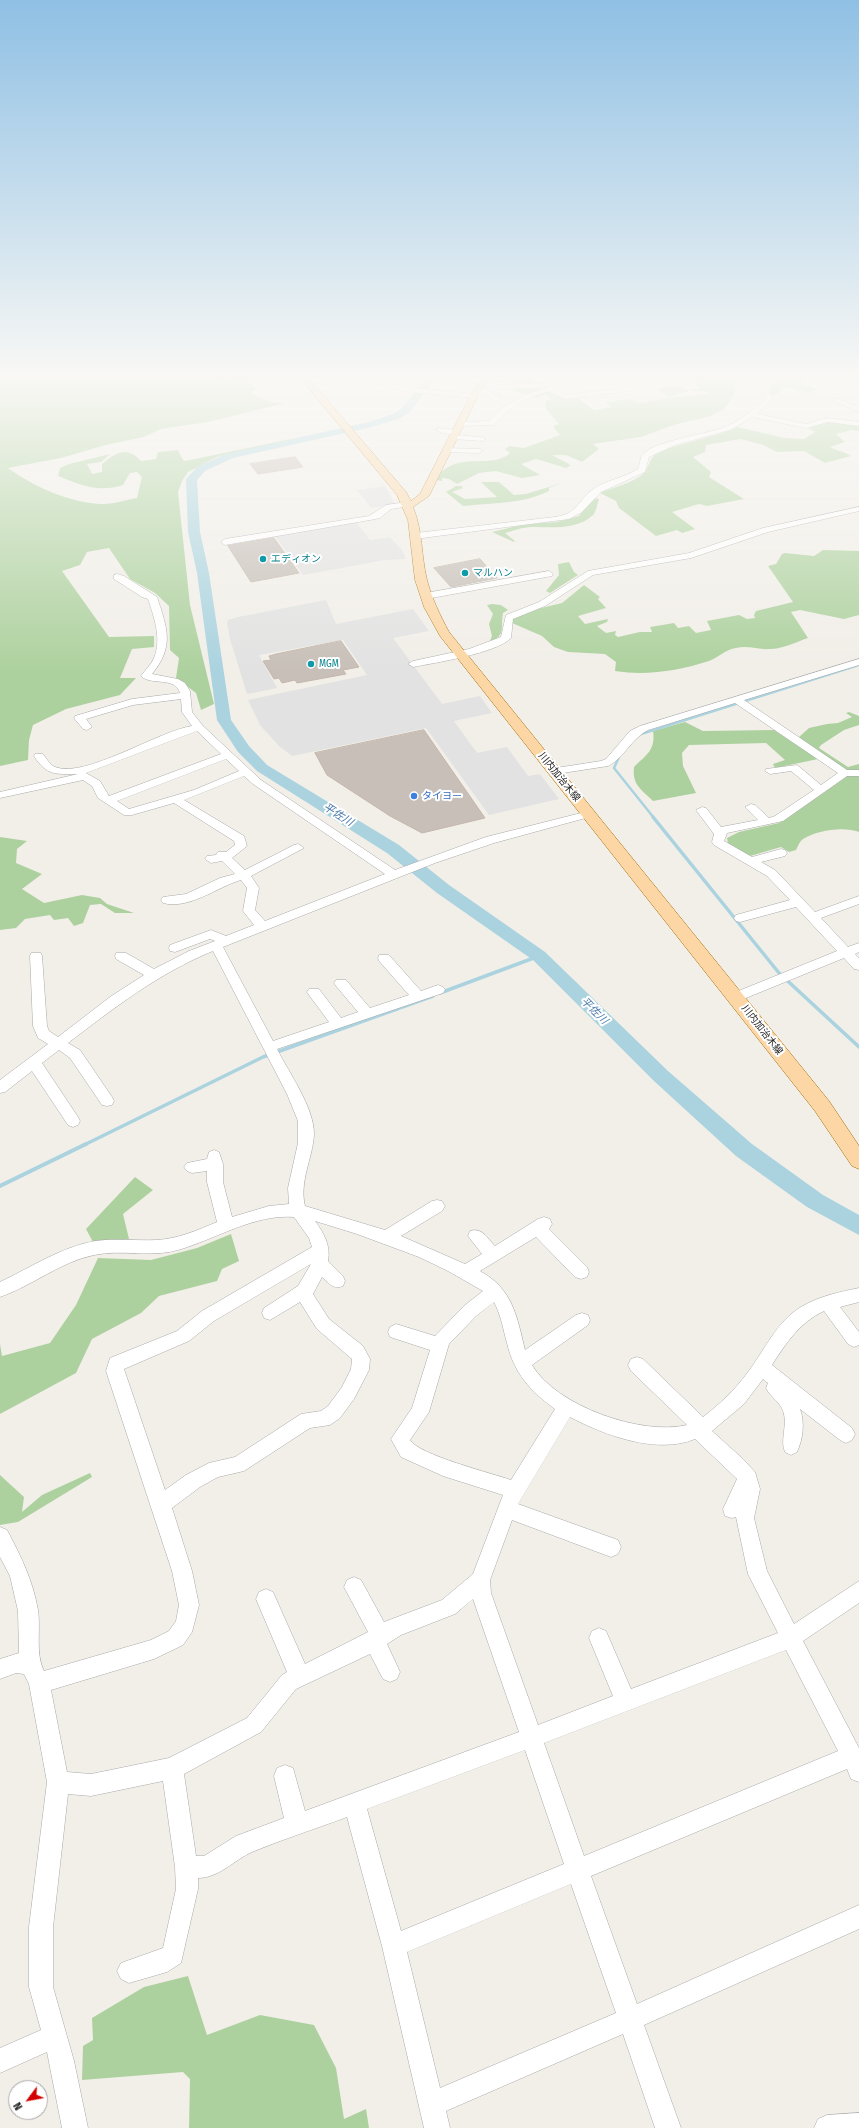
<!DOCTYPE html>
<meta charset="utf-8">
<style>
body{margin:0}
#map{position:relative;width:859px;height:2128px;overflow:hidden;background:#f2efe9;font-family:"Fira Sans Condensed",sans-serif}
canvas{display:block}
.north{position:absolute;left:8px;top:2080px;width:40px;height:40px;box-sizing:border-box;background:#fff;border:1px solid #a7a7a7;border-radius:50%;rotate:238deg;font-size:11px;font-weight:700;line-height:16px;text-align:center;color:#222}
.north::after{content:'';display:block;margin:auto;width:14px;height:18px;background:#d40000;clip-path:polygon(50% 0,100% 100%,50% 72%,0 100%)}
</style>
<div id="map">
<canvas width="859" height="2128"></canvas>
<div class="north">N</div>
</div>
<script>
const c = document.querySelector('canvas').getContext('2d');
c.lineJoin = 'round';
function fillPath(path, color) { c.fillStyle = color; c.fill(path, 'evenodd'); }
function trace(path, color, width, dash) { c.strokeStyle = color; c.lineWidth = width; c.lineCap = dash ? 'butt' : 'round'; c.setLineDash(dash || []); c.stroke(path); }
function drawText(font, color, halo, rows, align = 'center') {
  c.font = font + ' "Fira Sans Condensed","Noto Sans JP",sans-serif'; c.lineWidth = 4; c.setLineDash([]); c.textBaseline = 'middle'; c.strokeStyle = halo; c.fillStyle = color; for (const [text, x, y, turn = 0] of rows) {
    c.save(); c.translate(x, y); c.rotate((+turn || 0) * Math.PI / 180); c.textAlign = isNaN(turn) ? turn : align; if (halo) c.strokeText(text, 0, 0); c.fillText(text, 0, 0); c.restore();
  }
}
fillPath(new Path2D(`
 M0,375H217L220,378L245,377L257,390L251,392C257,397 264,400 272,402C276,403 280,402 285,403L208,422L161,429L144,437L106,445L61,458L8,468C34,487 70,503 103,504C114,504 126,500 137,498L142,477L137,472L130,473L123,485C99,493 80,485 58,476L60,468L69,464L110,454L101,462L87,464L92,474L102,472V464C115,453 127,445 141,461L156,459L158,452L178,450L183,460L185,461L368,423L217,457L188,472L182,481L178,492L190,605L214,704L201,710L196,693L176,678L179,658L170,650L169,606L155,593L130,579L109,548L87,552L80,565L62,571L109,637L154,636V647L132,649L120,678H136L120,695L66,709L33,725L29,740L28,760L0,766Z
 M525,375H549L534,378L535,382L527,384V387L546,388L564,399L577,397L594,410L611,407L606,402L629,399L639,403L675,397L708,395L709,392C704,390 698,393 691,390L700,388L696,385L701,383L686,375L706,379L711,375H739L734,395L724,409L711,416L677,424L641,437L593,444L599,449L582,462L566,455H552L569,464L570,466L566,468L536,459L521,464L540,475L522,478L496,471L479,473L457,484L449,479L442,478V481L435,480C456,448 490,471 510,453L505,449L509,446L524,448L560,435L554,428V426L559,424L546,409L545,404L547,400L552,399L545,395L538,397L544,398L543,399L513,391V381L492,382Z
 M775,375H804L798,376L803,380L801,383L817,389L809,393L783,387L776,395H769L768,389Z
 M675,384L689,391L669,397L656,389Z
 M827,422L859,425V431L852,430L836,434L845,442L830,447C837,451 846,452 851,456L825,463L804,451L777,452L763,445L741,439L706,445L705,452L693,457L711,472L709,477L744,499L707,506L699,504L672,512L695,529L682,533L677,530L656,536L619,508L616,501L600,493C614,487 632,483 643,474C651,466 647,458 662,450L722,433L737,427L785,438L804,439L815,432L808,428Z
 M481,482H499L514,495L526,494L562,483L549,488V491C523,504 492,503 463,506L446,492L456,486H461L463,488L452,492L465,499L497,497Z
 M592,498L599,499C597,505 596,513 592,516C576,530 551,527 532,527C523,527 513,531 505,533L515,541L514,542L492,532L525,524L557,522L579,516Z
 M823,550L859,551V615L844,619L800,610L791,612L808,638C796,642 783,649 770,649C758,650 748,645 736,648C726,649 718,658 709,661C678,671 646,676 615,671L616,662L605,654L568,652L554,647L542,636L512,623V617L520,613L562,603L584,585L600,597L598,599L606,608L578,616L585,624L608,619L607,622L597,626L606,633L616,631L615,635L618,637L640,632H652L650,627L674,623L678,628L689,626L696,633L711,630L707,621L739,615L747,619L755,618L754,615L756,611L793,602L768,566L776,564L782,554L785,553L814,556Z
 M569,562L574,572L578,575L550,593L546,591L559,575L558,564Z
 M492,604L501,605L508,610L503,613C500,630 507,634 489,643L492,636L489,624L493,614L487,605Z
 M849,712L859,716V725L844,730L821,745L819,748L848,767L859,764V832C844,826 817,830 803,839C800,841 798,846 796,850L789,852L781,847L750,856L728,844L727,838L739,832L779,823L846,777L799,737L809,728L827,724L838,723L852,717L846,713Z
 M685,722L703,731L774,730L818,759L775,768L773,764L785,760L766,743L689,745L682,753L683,766L696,793L653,801C641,789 632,785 634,767C646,755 656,750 653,731Z
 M0,837L27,841L17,849L16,863L42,874L22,889L44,903L82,895L100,898L107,904L134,913H115L101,904L90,905L83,923L74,926L68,918L54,920L50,915L25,919L16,928L0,930Z
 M135,1177L153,1190L123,1214L129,1239L93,1242L86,1229Z
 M231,1234L239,1261L222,1269L217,1281L159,1296L141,1313L92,1339L76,1373L0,1414V1344L2,1356L50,1343L76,1305L98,1258L151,1260L197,1248Z
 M90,1473L92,1477L18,1522L0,1525V1475L24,1497L22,1512L42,1495Z
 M188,1976L207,2035L260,2015L314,2025L336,2068L344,2119L366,2109L369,2128H189L190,2079L183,2072L82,2080L83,2046L93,2040L92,2018L144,1987Z`), '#add19e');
fillPath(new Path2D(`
 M385,486L395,504L371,508L357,490Z
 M356,522L370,540L390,537L402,550L406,559L385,560L303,575L275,536Z
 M326,600L336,624L413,609L429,631L393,638L442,704L480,696L492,713L454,721L477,753L507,747L528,776L540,774L559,799L489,815L426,728L292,756L279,746L260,725L248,700L367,675L343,640L259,655L277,688L247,694L230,639L227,623L228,620L238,617Z`), '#e2e2e2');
trace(new Path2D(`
 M641,734L859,665
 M619,757L614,768L654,818`), '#aad3df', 2.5);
trace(new Path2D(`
 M653,817L779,973L859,1047
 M440,993L539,956
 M84,1145L263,1057L433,996`), '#aad3df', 3.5);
trace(new Path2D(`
 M0,1186L86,1144`), '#aad3df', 4);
fillPath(new Path2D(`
 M428,375H438L410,412L401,418L372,427L233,458L205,471L197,480L200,532L209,573L231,720L249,746L267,765L399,845L449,885L545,952L668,1071L752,1144L823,1195L859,1215V1235L807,1207L736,1156L654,1081L533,960L437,893L387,853L257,771L238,752L217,720L197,573L188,532L186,479L197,467L226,454L369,422L393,414L402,408Z`), '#aad3df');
const building = new Path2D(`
 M295,457L303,467L258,474L250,464Z
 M274,538L299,573L251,582L228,546Z
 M480,559L497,578L451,587L434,568Z
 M341,641L359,667L343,670L346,674L297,683L295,680L282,683L279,678L274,679L263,661L271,660L269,656L276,654Z
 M424,730L485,818L422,833L390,816L327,775L315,753Z`);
fillPath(building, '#c7bfb8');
trace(building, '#c4b6ab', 1);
const minor = new Path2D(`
 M358,375H366L403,387L474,394L477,396L474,398L402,391Z
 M580,375H589L564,382L554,389L566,395L628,387L636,384L631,375H637L640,379L671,375H685L642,382V386L629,391L565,399L548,391C526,398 509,407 494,425L461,426L457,424L461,422L489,421L501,408L530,393L547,388L560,380Z
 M596,375H604L611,379L606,380Z
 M770,375H776L769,389L772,400L757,414L806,424L828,418L859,422V426L828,422L806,428L752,417L730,430L675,445L649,457L645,472L601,492L582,512L569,519L430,537L416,539L412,536L416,533L555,517C577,514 577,502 592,490C605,480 624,478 638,469C640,465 640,457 643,454C657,440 705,435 725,427C740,421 753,410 765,400L763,389Z
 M508,384H544L547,386L544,388H508L488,391L501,397L495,403L492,401L494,398L474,391Z
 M834,399H838L859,407V412L834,401Z
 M438,428L457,430L461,432C456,436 442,434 437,430Z
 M451,435L482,437L486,439L482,441L454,439L450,437Z
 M445,448L479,449L483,451L479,453L448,452H445Z
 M407,502H410V506L391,509L380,518L370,520L225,545L221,542L225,539L369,516L386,505Z
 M859,507V511L768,532L691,558L593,575L545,606L513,619L511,638C497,653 434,663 413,667L408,664L413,661L469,649L501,637L506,615L539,602L588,571L689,553L763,528Z
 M549,571L553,574L552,576L426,599L421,596L426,593Z
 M117,574L124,576L157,597C167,628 175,646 152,674L178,679L185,683L190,691L192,712L203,726L261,780L395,870L486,837L589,811L595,814L593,816L494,843L435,863L223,947L273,1041L329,1022L309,995L307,992L309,989H319L341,1018L358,1012L336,986L334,983L336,980H346L370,1008L409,995L379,961L378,958L379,955H389L421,991L438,985L443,987L445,990L443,993L277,1049C289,1073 314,1107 314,1134C313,1158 299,1181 305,1206L385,1230L432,1201L437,1200L442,1201L445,1206L442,1211L401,1236L465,1264L482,1254L468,1236L470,1231C482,1227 487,1238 495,1246L538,1219L544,1217L550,1219L552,1224L549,1229L587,1267L589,1272L587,1277L581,1279L575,1277L536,1237L480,1271C513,1289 517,1317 525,1350L576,1315L582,1313L588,1315L590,1320L588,1325L532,1365C556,1406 642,1436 687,1425L631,1371L628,1365L631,1359L637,1357L643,1359L703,1417C720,1404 735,1390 748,1372C765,1350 776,1322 801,1307C819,1296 840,1292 859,1288V1302L840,1307L859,1332V1345L854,1347L848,1344L824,1311C800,1322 786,1343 772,1365L852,1428L855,1434L852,1440L846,1443L840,1440L800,1409C805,1423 803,1439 797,1452L791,1455L785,1452C780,1441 787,1427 784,1414C782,1403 771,1398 766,1388L768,1383L763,1379L744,1404L712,1431L743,1459L755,1472L760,1489L754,1518L767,1571L794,1624L859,1581V1603L803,1641L859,1748V1782L851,1779L847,1769L591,1876L637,2004L859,1905V1929L644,2025L681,2128H655L623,2034L446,2111L450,2128H424L382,1946L347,1817C315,1829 283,1839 252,1852C234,1860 219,1878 198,1878V1889L181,1963L167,1972L129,1983L121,1979L117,1971L121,1963L163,1948L176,1889L175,1867L163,1781L91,1796L68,1794L53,1927V1987L74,2061L88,2128H62L47,2052L0,2073V2048L41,2030L29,1987V1927L47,1782L29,1684L24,1674L16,1673L0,1679V1659L19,1653L18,1611L10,1576L0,1557V1527L7,1530C21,1556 33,1581 38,1610C41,1630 35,1653 44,1671L151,1640L169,1631L176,1621L179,1605L172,1571L106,1371L110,1358L177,1331L202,1311L312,1247L309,1238L294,1217C254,1214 216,1239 178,1250C151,1258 122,1249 94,1255C60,1262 32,1286 0,1297V1282C30,1268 61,1247 95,1241C115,1238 136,1241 156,1240C178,1239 198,1230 217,1222L207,1182V1171L192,1173L187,1171L184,1167L187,1163L207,1159L209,1152L214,1150L219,1152L223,1164V1182L232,1217L269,1206L289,1204L288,1188L298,1143V1121L287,1094L213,951C159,973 114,1008 68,1043L80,1050L112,1097L114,1101L112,1105L107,1106L102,1105L70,1058L59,1050L42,1063L78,1117L80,1121L78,1125L73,1127L68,1125L32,1071L5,1092L0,1093V1080L48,1044L38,1038L33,1026L30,956L31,953H41L42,956L47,1026L49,1031L58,1037L110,997L144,975L116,959L115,956L116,953H126L154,969L189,951L215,941L210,939L175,952L170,951L169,948L170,945L211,930L226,936L254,925L243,911L247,888L241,880C217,887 189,910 163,903L161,900L163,897L186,894L220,878L235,874L222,861L211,863L205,859L207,856L216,855L218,852H226L235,845L234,841L174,803L132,815H124L98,798L92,786L83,780L0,798V792L78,774C55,774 47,776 34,756L35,754H43C46,758 50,765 55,767C85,779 158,731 192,726L182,712L181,699L133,705L86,719L92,727L87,730L83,729L74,718L75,716L132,699L180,693C175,676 151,686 141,676C145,670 151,665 154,658C162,639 154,617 148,599L142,597L114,579V575ZM197,731L221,754L109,796L100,781L86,773ZM226,759L239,771L194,790L129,809L117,801ZM244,776L253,784L385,874L265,921L255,910L259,888L251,876L304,848L298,844L294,845L245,870L232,858L247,846L244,836L184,800ZM315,1221L357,1234L419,1257L448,1271L483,1291L464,1306L435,1336L396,1324L390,1327L388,1332L390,1337L430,1350L412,1408L391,1439L401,1457L443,1476L503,1495L473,1574L442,1600L384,1622L361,1580L354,1577L347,1580L344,1587L368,1632L305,1664L273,1592L266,1589L259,1592L256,1599L287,1672L282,1675L247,1718L169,1758L91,1774L67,1772L51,1690L154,1659L183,1645L192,1632L199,1605L192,1571L172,1508L200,1487L218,1477L244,1471L310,1428L330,1425L340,1418L354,1399L369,1370L370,1359L363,1346L329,1319L313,1294L322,1277C329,1283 333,1290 343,1286L345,1281L343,1276L328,1261C331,1246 324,1233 315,1221ZM311,1264L298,1286L264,1308L262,1313L264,1318L270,1320L300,1302L317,1329L352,1359L351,1369L342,1387L328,1406L321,1411L301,1414L235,1457L209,1463L186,1475L165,1490L124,1369L189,1341L214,1321ZM494,1302C501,1315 503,1329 507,1343C514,1373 530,1391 555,1409L511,1480C491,1473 419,1455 410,1440L429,1412L449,1344L476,1316ZM570,1417C604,1435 657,1455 695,1439L737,1479L723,1509L725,1516L732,1518L736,1517L748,1574L778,1633L631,1689L606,1631L599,1628L592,1631L589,1638L613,1696L538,1725L491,1593L490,1580L512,1520L611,1557L618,1554L621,1547L618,1540L518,1504ZM473,1599L519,1732L305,1811L293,1768L285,1765L277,1768L274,1776L284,1818L236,1836L204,1856H196L184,1774L261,1732L296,1689L370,1654L383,1679L390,1682L397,1679L400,1672L387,1644L401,1635L455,1614ZM786,1650L838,1751L584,1856L544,1743ZM525,1750L564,1864L401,1931L367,1809ZM571,1884L616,2013L440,2088L407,1952Z
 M859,659V665L744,700L847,770H859V776H847L783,821L727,833L724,841L752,857L781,849L785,850L787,853L785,856L761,862L775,870L815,912L859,896V904L821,918L848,947L859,943V952L855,954L859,958V970L854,969L844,958L741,1000H731L729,997L731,994L837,951L796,907L740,922L736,921L734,918L736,915L790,900L767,876L714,845L712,842L714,834L696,810L702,807L706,808L721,827L758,820L745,807L751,804L755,805L769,818L775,816L814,790L791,771L770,774L765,771L766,769L797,765L821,785L838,773L735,703L648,730C631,739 624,758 608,766L556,774L551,771L556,768L601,761L606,759L630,731L640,726Z
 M859,2113V2128H814L818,2119L827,2115Z`);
const major = new Path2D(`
 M298,375H306L406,492L411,501L420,494L470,396L484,375H492L478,396L429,496L413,507C423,531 421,556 427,580C432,599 440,615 449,632L829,1101L859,1146V1169L852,1166L815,1111L440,636L424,607L415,580L408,520L397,495Z`);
trace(minor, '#a9a9a9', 1);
trace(major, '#a06b00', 1);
fillPath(minor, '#fff');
fillPath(major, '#fcd6a4');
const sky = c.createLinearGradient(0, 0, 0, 672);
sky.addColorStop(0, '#8fc0e4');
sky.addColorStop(0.56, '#f9f8f5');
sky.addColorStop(1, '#f9f8f500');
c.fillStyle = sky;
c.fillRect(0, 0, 859, 672);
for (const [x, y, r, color] of [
 [263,559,4,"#0f9aa8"],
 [465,573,4,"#0f9aa8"],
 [311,664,4,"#0f9aa8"],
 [414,796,4,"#3f7fe0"]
]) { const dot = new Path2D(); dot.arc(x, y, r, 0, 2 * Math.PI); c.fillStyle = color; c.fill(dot); trace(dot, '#fff', 1.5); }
drawText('10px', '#0d838f', '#fff', [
 ["エディオン",271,559],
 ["マルハン",473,573],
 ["MGM",319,664]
], 'left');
drawText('10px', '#222', '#fff', [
 ["川内加治木線",559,777,51],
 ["川内加治木線",762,1030,52]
]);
drawText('10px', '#366cbe', '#fff', [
 ["タイヨー",422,796]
], 'left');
drawText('italic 11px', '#4a7aab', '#fff', [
 ["平佐川",338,815,32],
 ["平佐川",594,1011,45]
]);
</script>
